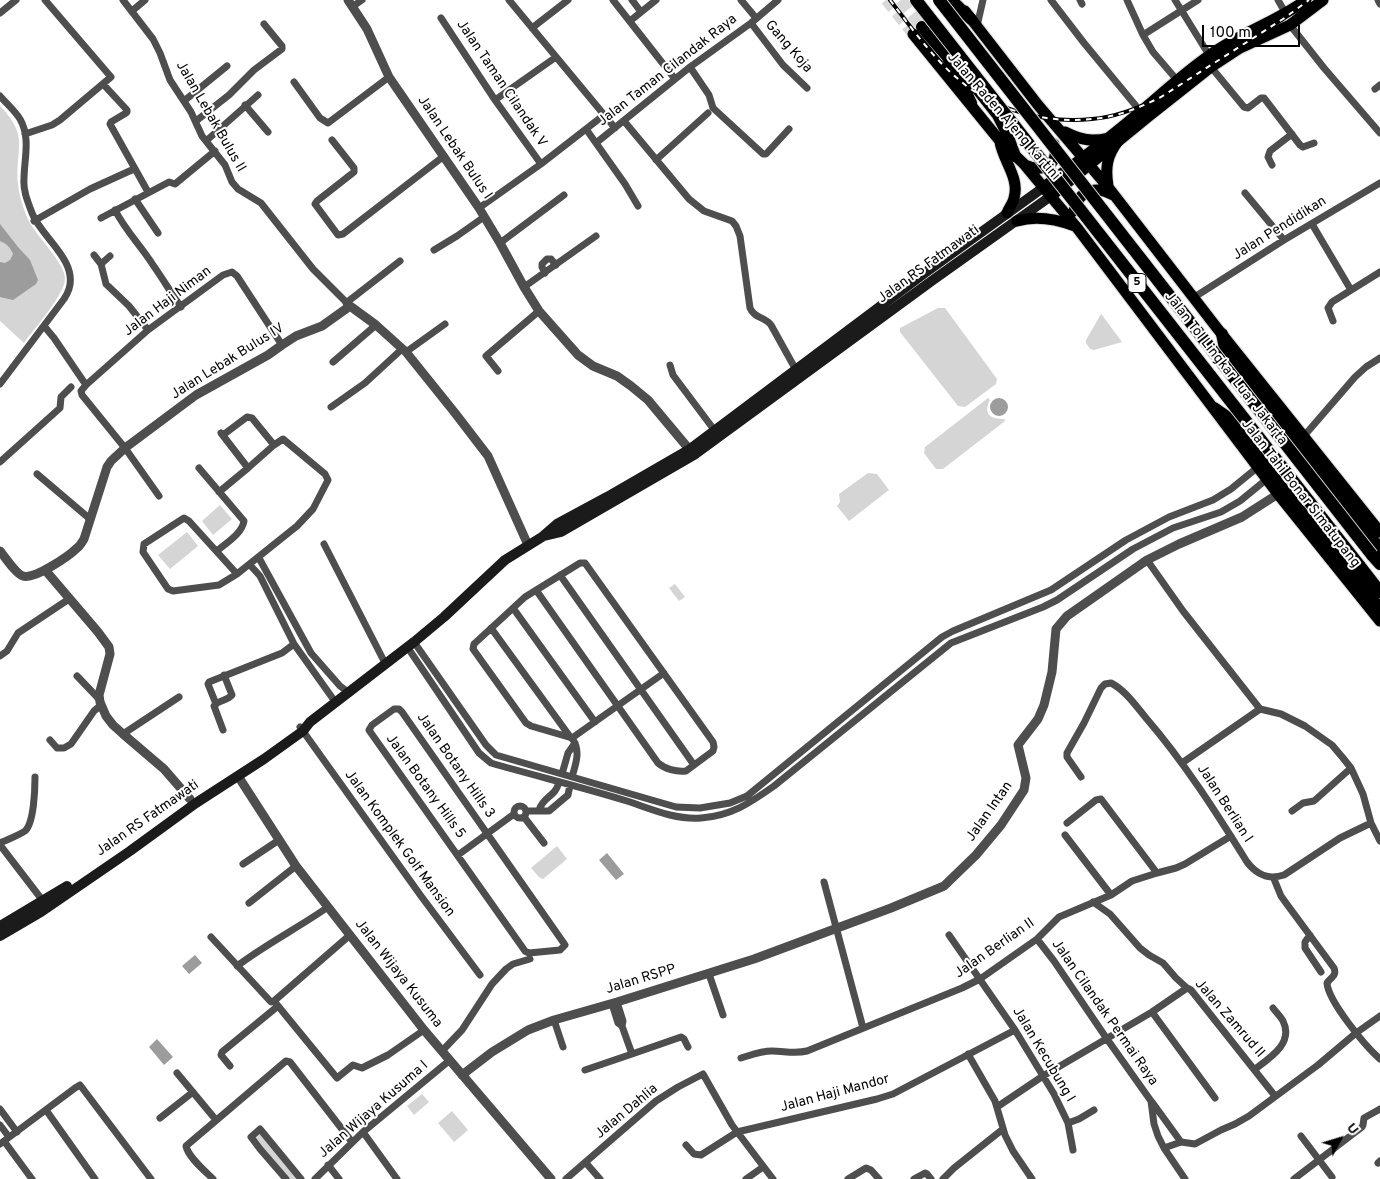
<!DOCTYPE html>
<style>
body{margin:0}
#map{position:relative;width:1380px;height:1179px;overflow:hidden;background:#fff;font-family:Overpass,sans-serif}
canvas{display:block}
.north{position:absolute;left:1315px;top:1114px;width:50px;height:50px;-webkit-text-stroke:4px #fff;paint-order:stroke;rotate:51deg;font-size:14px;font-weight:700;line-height:20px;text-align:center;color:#000}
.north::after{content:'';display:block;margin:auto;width:18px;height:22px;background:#000;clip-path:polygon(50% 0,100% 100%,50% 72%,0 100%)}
.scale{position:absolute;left:1202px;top:25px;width:98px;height:22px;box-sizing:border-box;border:2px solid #000;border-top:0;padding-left:6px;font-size:15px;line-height:18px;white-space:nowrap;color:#000;-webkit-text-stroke:4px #fff;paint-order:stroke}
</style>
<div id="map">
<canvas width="1380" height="1179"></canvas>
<div class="north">U</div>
<div class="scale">100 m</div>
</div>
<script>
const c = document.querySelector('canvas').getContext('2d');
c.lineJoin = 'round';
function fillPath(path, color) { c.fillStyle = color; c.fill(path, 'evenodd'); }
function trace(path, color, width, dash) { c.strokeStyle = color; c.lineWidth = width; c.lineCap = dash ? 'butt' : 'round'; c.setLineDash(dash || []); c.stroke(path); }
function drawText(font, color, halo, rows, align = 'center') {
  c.font = font + ' Overpass,sans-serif'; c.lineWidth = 4; c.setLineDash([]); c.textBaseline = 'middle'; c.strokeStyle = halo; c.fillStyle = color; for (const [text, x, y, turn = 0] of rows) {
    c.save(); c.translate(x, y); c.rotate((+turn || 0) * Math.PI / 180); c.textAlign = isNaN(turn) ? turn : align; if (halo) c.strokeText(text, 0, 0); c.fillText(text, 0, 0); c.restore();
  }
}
fillPath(new Path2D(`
 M0,106C30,137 15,148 18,184C19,196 23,207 27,217C34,235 66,263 65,279C65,294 34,329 24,343L0,321Z
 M938,308H945L997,379L996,384L965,407L958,406L900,332V328Z
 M1101,314L1102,315L1122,342L1094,350L1090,349L1086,343V340Z
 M988,398L990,400C983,414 990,419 1004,419L1005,421L943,469H936L924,453L925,447Z
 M868,473L877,474L889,490L849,521L837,506L840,502L839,494Z
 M220,505L232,519L213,535L202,521Z
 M187,532L198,546L170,569L158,555Z
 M675,584L685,597L679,601L669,588Z
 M557,846L567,859L543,879L539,877L531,868Z
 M422,1094L429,1102L414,1115L407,1106Z
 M452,1111L468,1130L454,1142L438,1123Z
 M260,1129L301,1179H287L251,1137Z`), '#d5d5d5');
fillPath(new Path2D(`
 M0,224L18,247L30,260L38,280L36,284L13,300L0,297V262L5,263L10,260L13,254C10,247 7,244 0,241Z
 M990 407a9 9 0 1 1 18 0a9 9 0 1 1-18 0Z
 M607,853L624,874L616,880L599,860Z
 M195,955L202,963L189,974L182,966Z
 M157,1039L173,1057L164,1065L149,1047Z`), '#9c9c9c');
trace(new Path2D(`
 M886,0L913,34`), '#d9d9d9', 11, [11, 5.5]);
trace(new Path2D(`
 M901,0L922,27`), '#d9d9d9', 12, [12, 6]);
const primary = new Path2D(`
 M1044,187C1076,163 1109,139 1140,112C1163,93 1185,72 1210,55C1240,33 1276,22 1306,0
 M1051,196L1149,116L1211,67L1240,48L1290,25L1323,0`);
const trunk = new Path2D(`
 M965,11L1038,105L1108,187L1217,328L1380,532
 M913,34L1000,141L1024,164L1078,229L1278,494L1380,621
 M1065,132C1081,140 1091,142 1109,138
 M1000,142C1003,161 1020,178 1014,198C1013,203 1009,208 1007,213
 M1025,165C1043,173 1060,165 1054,144
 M1108,186C1105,167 1107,156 1118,141
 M1074,211C1079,190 1095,185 1113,195
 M1017,221C1037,215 1056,219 1075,226`);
const motorway = new Path2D(`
 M951,0L971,19
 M922,27L947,56L958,76L971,103
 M947,56L961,68L998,115L1005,129L1015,156
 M1222,334L1225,348L1229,355L1380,549
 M1214,408L1227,417L1240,431L1380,609
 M1372,555L1380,564
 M1359,565L1380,592`);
trace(primary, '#dbdbdb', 13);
trace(trunk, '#dbdbdb', 13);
trace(motorway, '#dbdbdb', 14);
trace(new Path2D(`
 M123,0L153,39L160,53L170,80L191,112L202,136L225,165L232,182L238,189L261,203L313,269L350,306
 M509,0L615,128
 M613,0L675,79
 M632,0L641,12
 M741,0L756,18
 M1051,0L1084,43L1141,112
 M1080,0L1082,4
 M1127,0L1143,35L1153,52L1177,80
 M1175,0L1209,55
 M1278,0L1286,14
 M1378,0L1380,4
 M352,7L362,0
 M132,11L145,0
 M0,13L16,0
 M441,18L495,100L541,164
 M630,21L656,0
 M751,23L783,65L807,88
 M1290,25L1324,68L1380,133
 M977,26L983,0
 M532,28L568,0
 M1143,35L1198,0
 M690,67L709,95L713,108L763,154H766L789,129
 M1211,67L1244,107L1248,108L1261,98H1264L1300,145L1303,147L1314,143
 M294,82L320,118L328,123L389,77
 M103,84L127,110V112L126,113L111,122L110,124L148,192
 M1375,89L1380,85
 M0,96C7,104 15,111 20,119C31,138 24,160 24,179C23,191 28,202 32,213C41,237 78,260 69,289C68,292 66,296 64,299L0,384
 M495,100L556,57
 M184,101L227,66
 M245,105L268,132
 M196,121L229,95L254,70L282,49V46L264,24
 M624,121L689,199L704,211L732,221L736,226L740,236L750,308C754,318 765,317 771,325L796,370
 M586,129L625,184L638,206
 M25,134L52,125L60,120L111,77L45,0
 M332,140L354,168V172L317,201L315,204L338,235L343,234L444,156
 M206,141L258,95
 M596,143L690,67L751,23L778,0
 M656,160L708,113
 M1272,165L1268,157L1270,151L1292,134
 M1245,193L1284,240
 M135,199L158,233
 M479,208L541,164L604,115
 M115,210C125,230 141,246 153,265C163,279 171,293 181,307
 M101,218L169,182L175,184L215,151
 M34,221L90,189L134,169
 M1312,224L1351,290
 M500,243L564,195
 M434,250L457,236L484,217
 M94,255L101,264L106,284L129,306L148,330
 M101,264L110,256
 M545,273L542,267V264L547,259H551L556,265
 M524,287L596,236
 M1193,298L1284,240L1380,183
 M346,303L400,261
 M1333,321L1328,308L1332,302L1380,272
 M44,326L54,338L86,385
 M406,352L445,324
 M333,362L376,325
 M670,365L673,375L715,431
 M498,371L486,356L539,311
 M331,407L365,383L402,349
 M221,433L248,468
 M223,435L247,417L252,418L274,445
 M1304,436L1355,377L1366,367L1380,358
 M0,462L60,408L61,397L71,387
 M199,468L244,521C242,534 226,543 217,551
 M37,474L90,519
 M219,492L248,468L274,445L283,439L325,474L328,480L313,509L297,526L237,574L219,585L173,591L168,589L143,552L144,544L184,518L189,521L237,574
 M159,496L125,448L82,395L81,391L86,385L148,330L223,275L232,272L237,276L282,345
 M324,544L386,665
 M259,558L311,653L340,686L348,692
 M1147,560L1183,611L1260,709L1281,714L1305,726L1332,745L1343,758L1351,768L1363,794L1371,823L1380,841
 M250,565L260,576L294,644L336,703
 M560,575L694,765
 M536,590L658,763C665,769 676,772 686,771L713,751L714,747L713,742L585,563H580L525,597L474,644L473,649L526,723L531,726L572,738
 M513,608L595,722
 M491,628L571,738
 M414,642L486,745L496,755L676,807L700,808L730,803L747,796L942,637L953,631L1051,590L1126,540L1169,517L1213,500L1231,489L1258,467
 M408,648L479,753L491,763C536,776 582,787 627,801C651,809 675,820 701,818C731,816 750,803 774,786L951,643L1043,607L1057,600L1133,549L1173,528L1221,512L1240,501L1267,479
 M0,656L7,651L18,633L69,599
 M77,676L99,699
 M216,704L208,684L209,682L282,653L294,644
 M394,709H399L402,712L563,942L565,945L560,950L529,953L525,951L371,733L369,730L372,725Z
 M300,727L421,896L480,975
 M223,730L214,706C218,700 227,701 232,695L224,675
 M123,734L179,697
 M50,740L57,748H64L71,744L94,711L101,705
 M1182,763L1260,709
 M562,774L568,753L575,743
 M572,777C576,763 581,751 572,738L664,673
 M1081,777L1067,757V753L1084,723L1101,688L1105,684L1111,683C1125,690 1136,706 1146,718C1184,762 1216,812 1247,862C1257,875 1268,880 1284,875L1340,838L1371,823
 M514 812a6 6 0 1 1 12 0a6 6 0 1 1-12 0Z
 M539,810C544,795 555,798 559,782
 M526,811H549L568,795L570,785
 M1292,811L1303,803L1314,801L1351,768
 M524,817L544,843
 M1067,823L1096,800L1101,799L1157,873
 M1065,835L1111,895
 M0,843C8,839 18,836 25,831C34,823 35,789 35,777
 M0,845L43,901
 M458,855L514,814
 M243,864L279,840
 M1274,879L1281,896L1286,903L1334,968C1337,976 1331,977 1327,983C1328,1001 1366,1047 1380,1059
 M824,882L863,1028
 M1093,902L1110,914L1140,948L1149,955L1163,963L1176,978L1187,988L1191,990L1275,1096
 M249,903L296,866
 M949,935L1015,1030L1054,1094L1068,1123L1073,1150
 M1310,935L1305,942V948L1321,972
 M211,937L271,1002L274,1001L337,1078L353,1065L362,1068L388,1055L424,1030
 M1037,939L1054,961L1107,1039L1151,1101L1154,1124L1158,1136L1164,1148L1185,1179
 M237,966C266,944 298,928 328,907
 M709,974L723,1015
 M274,1001L350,935
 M612,1004L618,1023L622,1026
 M1152,1012L1215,1098
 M554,1020L563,1047
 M442,1051L462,1030L492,984L506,969L513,964L530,959
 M632,1054L681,1037L684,1039L688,1047
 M968,1054L995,1101L1005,1135L1013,1151L1032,1179
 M741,1058C751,1055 761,1051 772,1051C784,1051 795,1054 807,1051L962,988L980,979L1037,939L1059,917L1111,895L1132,881L1157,873L1176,868L1185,864L1231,836
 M230,1066L221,1055L222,1052L278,1006
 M1255,1069C1270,1058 1294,1043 1283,1021C1281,1017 1276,1012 1273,1008
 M585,1070L632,1054L622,1026L623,1021L617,1002
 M177,1073L216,1120
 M1152,1102L1181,1142
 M997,1107L1043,1076L1152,1012L1187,988
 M0,1109L17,1132
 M46,1110L95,1179
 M160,1118L193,1092
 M1068,1123L1079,1119L1094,1110
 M0,1125L9,1137
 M363,1132L397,1179
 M1301,1136L1332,1177
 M4,1141L32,1179
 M0,1144L75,1088L80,1085L151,1179
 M686,1145L694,1154L701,1155L737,1132L877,1099L893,1094L1015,1030
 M1164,1148L1181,1142L1195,1144L1221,1130L1235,1124L1249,1116L1318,1065L1356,1033L1380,1016
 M586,1163L600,1179
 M1378,1163L1380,1161
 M328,1165L339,1179
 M213,1179C205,1171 188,1157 186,1146L286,1061L290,1062L352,1142
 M286,1179L260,1149L251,1137L260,1129L301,1179
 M315,1179L363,1132L450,1060
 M566,1179L656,1101L678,1087L703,1074L732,1125L773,1179
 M746,1179L763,1167
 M848,1179L866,1168L871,1170L879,1179
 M914,1179L925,1173L927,1174L931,1179
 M943,1179L954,1168L1003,1129
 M1294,1179L1362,1127L1363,1125L1364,1118L1380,1109`), '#4e4e4e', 7);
trace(new Path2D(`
 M348,0L367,29L389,77L479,208L500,243L524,287L539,311L578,355L593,366L617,376L631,386L648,400L694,455
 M0,551C5,557 16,574 23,576C34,580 69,556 77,548C80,546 82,542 84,539L107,467L111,461L125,448L196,395L268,355L282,345L296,336L322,326L350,306L376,325L406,352L455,413L488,456L528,545
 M46,571L98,632L109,647L110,654L99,695L100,702L106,716L113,725L123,734L164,769L190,799
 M238,776L296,866L424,1030L551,1179
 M462,1075L492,1052L528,1030L554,1020L617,1002L754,959L891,908L944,886L976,855L1001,825L1024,790L1026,778L1018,745L1038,719L1044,705L1052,672L1056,629L1067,616L1147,560L1179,544L1242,517L1278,494`), '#4e4e4e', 9);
trace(new Path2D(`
 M544,536L561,532L694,455L933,280L1051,196
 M0,926L67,886
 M0,936L41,912L130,851L196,803L264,759L303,731L310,722L414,642L444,617L505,560L542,537L557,524L607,497L690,449L926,272L1044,187`), '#1b1b1b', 10);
trace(primary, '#000', 11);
trace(trunk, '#000', 11);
trace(motorway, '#000', 12);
const rail = new Path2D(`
 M890,0C911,27 931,56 957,78C992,110 1046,124 1092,119C1117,117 1139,108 1161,97L1283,19L1309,0`);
trace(rail, '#000', 4);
trace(rail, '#fff', 2, [5.5]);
const motorwayBridge = new Path2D(`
 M916,0L1359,565
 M939,0L1372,555`);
trace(motorwayBridge, '#dbdbdb', 14, []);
trace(motorwayBridge, '#000', 12);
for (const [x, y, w] of [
 [1137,283,18]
]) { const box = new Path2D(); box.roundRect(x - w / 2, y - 9.5, w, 19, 4); c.fillStyle = '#fff'; c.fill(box); trace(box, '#000', 1); }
drawText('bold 12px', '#000', null, [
 ["5",1137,283]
]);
drawText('14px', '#000', '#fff', [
 ["Gang Koja",788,47,49],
 ["Jalan Taman Cilandak Raya",668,71,-38],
 ["Jalan Taman Cilandak V",501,84,56],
 ["Jalan Lebak Bulus II",210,117,60],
 ["Jalan Raden Ajeng Kartini",1003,117,49],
 ["Jalan Lebak Bulus I",454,148,56],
 ["Jalan Pendidikan",1280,229,-32],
 ["Jalan RS Fatmawati",929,265,-36],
 ["Jalan Haji Niman",168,302,-37],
 ["Jalan Lebak Bulus IV",228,362,-32],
 ["Jalan Tol Lingkar Luar Jakarta",1225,369,52],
 ["Jalan Tahi Bonar Simatupang",1300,494,52],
 ["Jalan Botany Hills 3",455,766,55],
 ["Jalan Botany Hills 5",425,787,54],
 ["Jalan Berlian I",1224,804,57],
 ["Jalan Intan",990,812,-55],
 ["Jalan RS Fatmawati",148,819,-35],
 ["Jalan Komplek Golf Mansion",399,844,54],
 ["Jalan Berlian II",995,949,-35],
 ["Jalan Wijaya Kusuma",398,974,52],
 ["Jalan RSPP",641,980,-17],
 ["Jalan Cilandak Permai Raya",1104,1013,55],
 ["Jalan Zamrud II",1229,1019,49],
 ["Jalan Kecubung I",1043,1055,59],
 ["Jalan Haji Mandor",835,1094,-15],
 ["Jalan Wijaya Kusuma I",374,1110,-41],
 ["Jalan Dahlia",627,1112,-40]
]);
</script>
